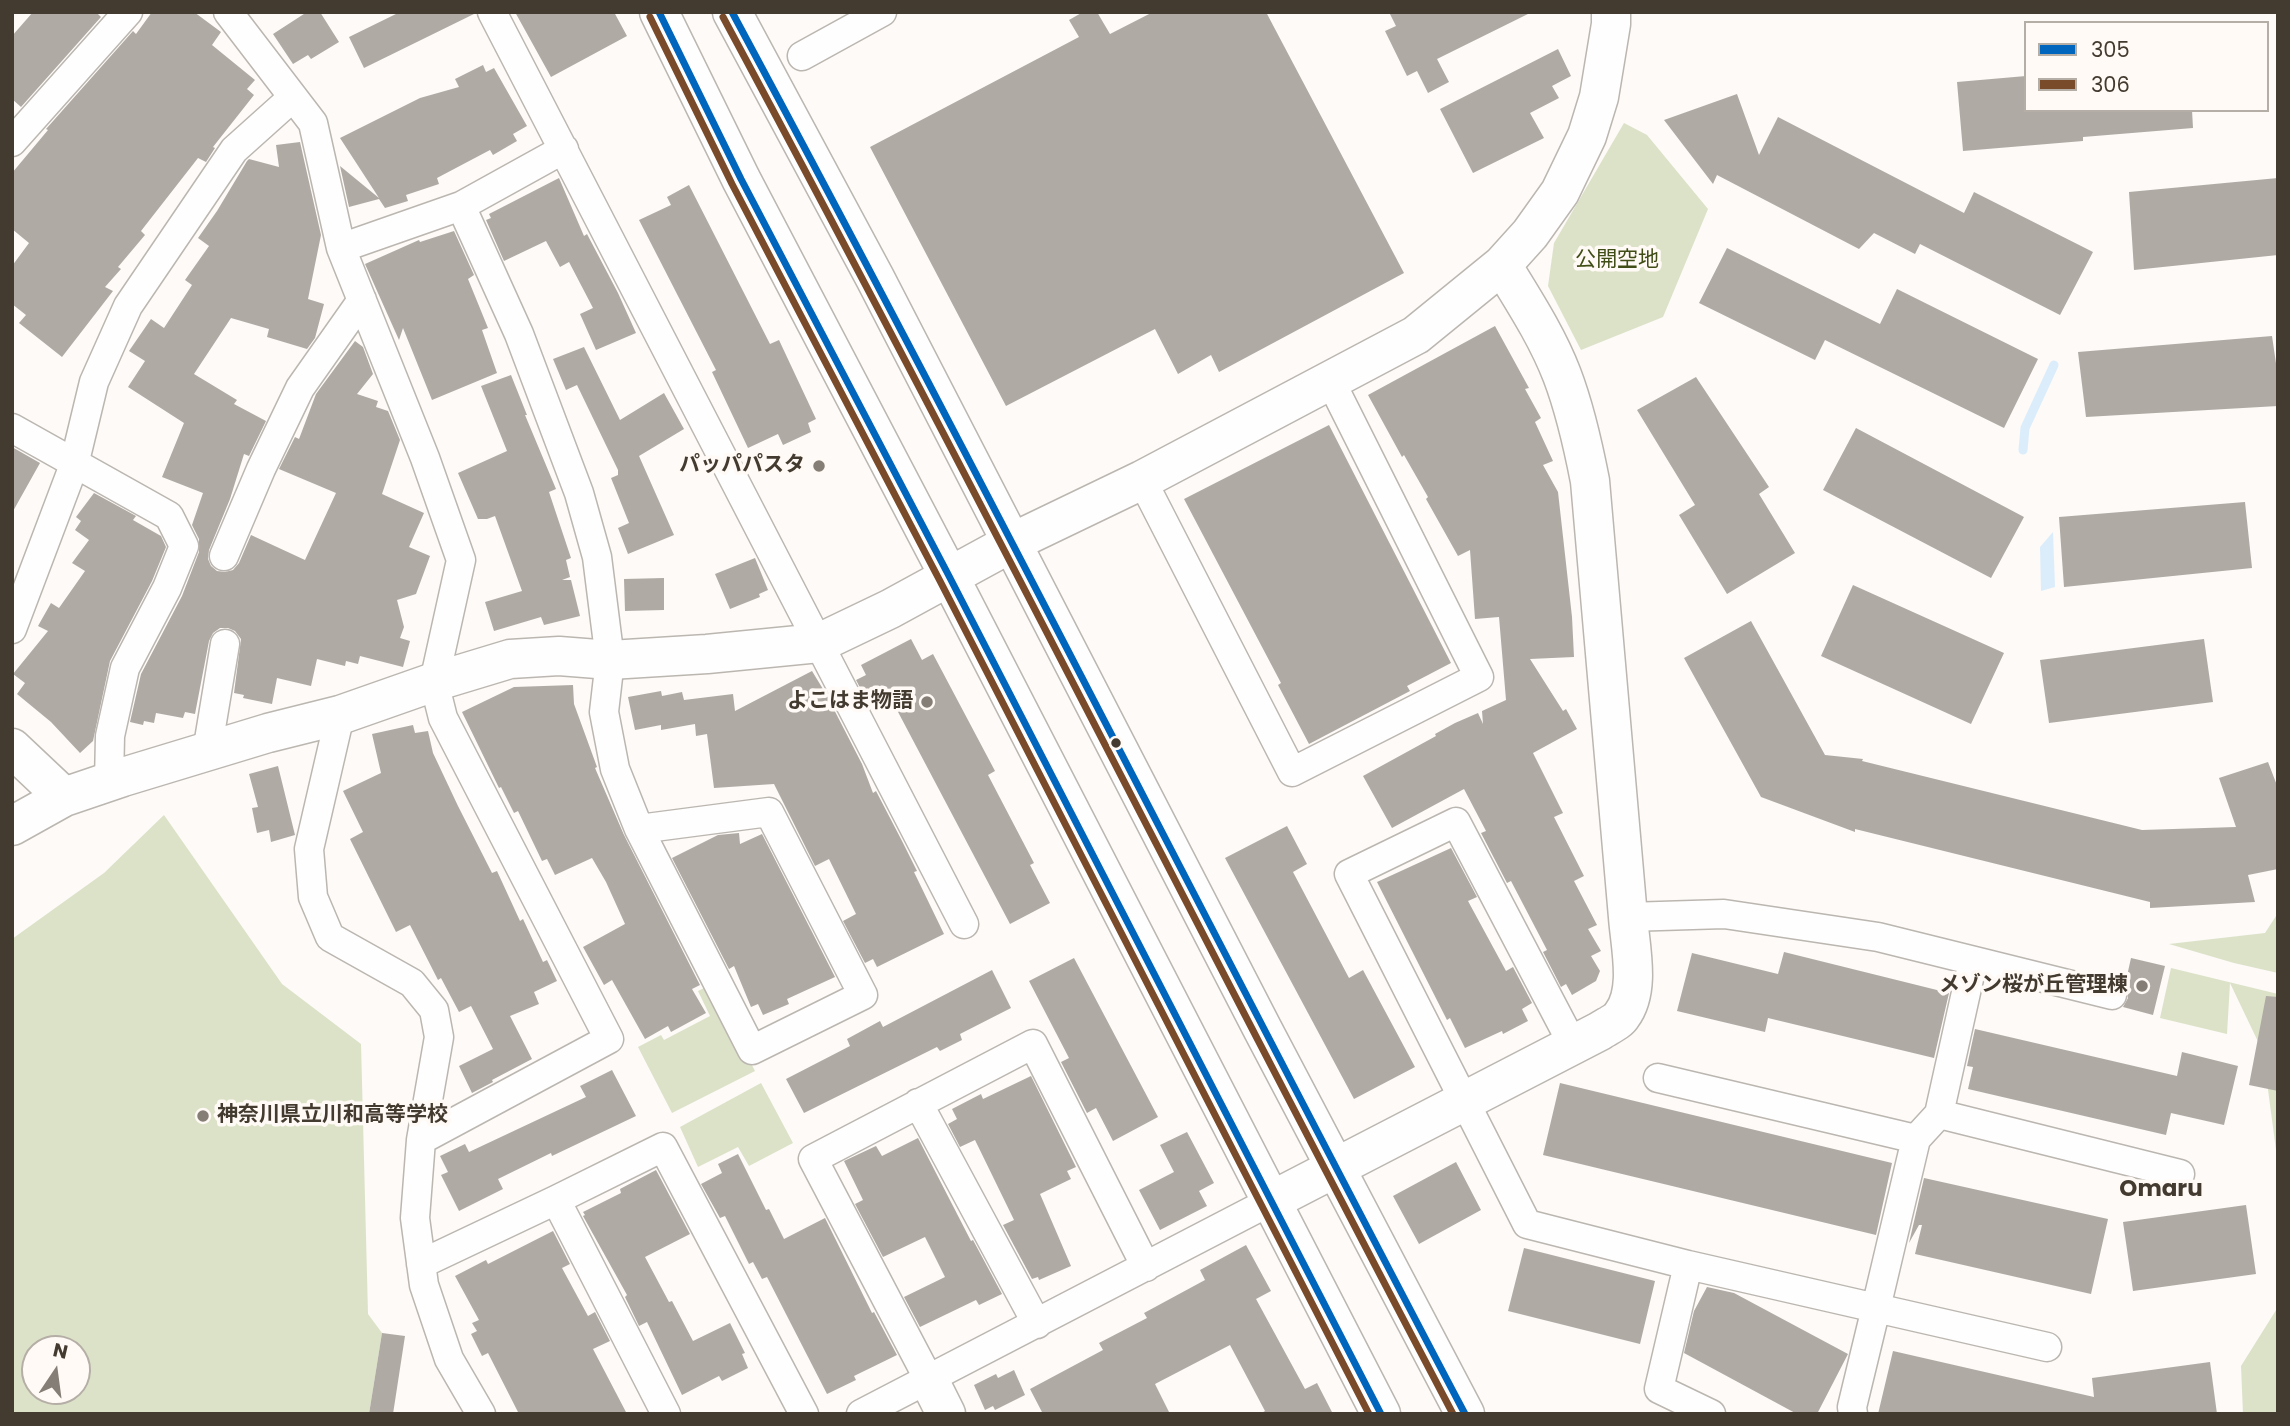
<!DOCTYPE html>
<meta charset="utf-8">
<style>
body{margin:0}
#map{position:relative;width:2290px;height:1426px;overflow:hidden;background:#fdfaf7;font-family:Poppins,sans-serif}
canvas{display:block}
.frame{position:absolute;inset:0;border:14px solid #443b30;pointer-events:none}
.legend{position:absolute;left:2024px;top:21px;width:245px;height:91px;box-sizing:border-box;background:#fffaf5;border:2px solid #b4aea6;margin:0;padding:9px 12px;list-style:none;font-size:21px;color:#443b30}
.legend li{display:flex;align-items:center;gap:14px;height:35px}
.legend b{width:35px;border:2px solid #b4aea6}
.north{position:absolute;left:21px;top:1335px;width:70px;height:70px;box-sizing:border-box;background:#fffaf5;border:2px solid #b4aea6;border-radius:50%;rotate:13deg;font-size:19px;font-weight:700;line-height:28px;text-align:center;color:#443b30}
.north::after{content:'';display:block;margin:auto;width:24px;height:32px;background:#857e76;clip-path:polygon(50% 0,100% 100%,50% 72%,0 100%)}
</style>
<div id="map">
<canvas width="2290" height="1426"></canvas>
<div class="frame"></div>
<ul class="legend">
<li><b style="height:9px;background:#0065bd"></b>305</li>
<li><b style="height:9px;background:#7a4b2a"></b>306</li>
</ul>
<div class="north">N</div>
</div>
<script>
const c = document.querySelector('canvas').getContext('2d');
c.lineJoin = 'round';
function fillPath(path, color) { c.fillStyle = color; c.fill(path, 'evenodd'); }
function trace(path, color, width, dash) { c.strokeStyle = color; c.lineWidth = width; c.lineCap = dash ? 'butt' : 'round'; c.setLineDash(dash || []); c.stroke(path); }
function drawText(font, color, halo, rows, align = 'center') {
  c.font = font + ' Poppins,"Noto Sans JP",sans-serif'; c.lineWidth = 7; c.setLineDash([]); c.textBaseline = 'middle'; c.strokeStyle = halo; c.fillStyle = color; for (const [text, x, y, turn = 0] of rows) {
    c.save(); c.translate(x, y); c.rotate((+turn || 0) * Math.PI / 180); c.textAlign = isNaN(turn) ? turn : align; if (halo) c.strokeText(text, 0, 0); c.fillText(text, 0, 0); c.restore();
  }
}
fillPath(new Path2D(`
 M1624,123L1647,135L1708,209L1663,317L1581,350L1548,286L1554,243Z
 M164,815L282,984L361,1044L368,1314L382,1333L369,1414H12V939L104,873ZM35,1349H77V1391H35Z
 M2278,913V973L2234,963L2169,944L2265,933Z
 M2171,968L2278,994V1165L2263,1052L2230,983L2227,1034L2160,1018Z
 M710,985L755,1071L672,1113L638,1047L661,1035L664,1040L710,1016L698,991Z
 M761,1083L793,1143L749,1166L738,1147L698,1167L680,1127Z
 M2278,1307V1414H2243L2241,1366Z`), '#dce2c8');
fillPath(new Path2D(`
 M2053,532L2055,587L2041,591L2040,547Z`), '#dbedfb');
trace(new Path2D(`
 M2023,450L2025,428L2054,365`), '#dbedfb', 9);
fillPath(new Path2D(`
 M33,12H96L101,17L21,107L12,99V36Z
 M152,12H194L221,32L212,45L255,80L247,89L254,95L213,147L215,148L206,162L198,158L141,231L145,235L118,267L121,269L105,287L113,291L62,357L19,323L26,315L12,304V266L29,243L12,229V173L48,130L46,129L133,31L136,34Z
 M307,12H320L339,42L311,59L308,55L293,64L273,34Z
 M400,12H476V13L364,68L349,37Z
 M515,12H614L627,36L551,77Z
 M1083,12H1097L1110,34L1153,12H1266L1404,273L1219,372L1211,355L1178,374L1155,329L1006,406L870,147L1079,37L1069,20Z
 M1389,12H1532L1437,59L1449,82L1428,93L1417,71L1407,76L1385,31L1396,26Z
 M1558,49L1571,76L1552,86L1559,98L1530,113L1544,138L1473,173L1440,109Z
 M483,65L486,72L494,68L527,126L513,134L517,141L493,155L490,150L437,178L439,184L406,195L408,201L385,208L379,199L349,207L340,166L379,198L340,138L420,98L459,87L455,79Z
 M2026,76V110H2192L2193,128L2083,137V141L1963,151L1957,82Z
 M1737,94L1759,155L1778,117L1964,213L1974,192L2093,252L2060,315L1920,244L1915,254L1874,233L1859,249L1717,175L1713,184L1664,120Z
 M300,142L321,235L308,299L324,304L315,338L307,349L267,337L269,329L231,318L194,374L237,400L234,404L266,421L249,456L244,454L230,499L209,550L208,559L211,566L217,571L225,572L233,570L239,563L251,535L305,560L336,493L279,469L295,437L299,439L316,394L355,341L363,347L373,374L357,394L378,401L376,407L388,411L400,440L382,494L424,513L409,547L430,556L416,594L397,600L404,627L400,638L410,641L403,667L360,656L358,664L346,661L345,666L317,659L311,686L277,678L272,704L243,698L244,695L234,693L241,639L235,631L228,628H220L213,633L209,641L195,714L185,712L183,718L156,713L154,723L144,721L143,725L130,722L141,674L182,596L199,552V539L192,525L203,493L162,477L184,423L128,387L145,361L129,351L151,319L164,328L192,285L185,280L209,246L198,238L217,211L247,161L249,159L279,167L276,145Z
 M559,178L584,236L587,234L618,293L636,333L596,350L580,314L593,308L569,262L560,267L546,241L504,261L486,220L491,218L489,214Z
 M2278,178V255L2134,270L2129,192Z
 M689,185L770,344L779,340L816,419L808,423L811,432L783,445L778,434L748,448L712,372L716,370L639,220L671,205L667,197Z
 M454,231L474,275L468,279L488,328L482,330L497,373L432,400L403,328L399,340L365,264L419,240L420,242Z
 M1727,248L1880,324L1897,289L2038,359L2004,428L1825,340L1815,360L1699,303Z
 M1495,326L1529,388L1525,389L1541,418L1535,422L1553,461L1543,465L1558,492L1572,617L1574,657L1530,659L1563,711L1566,709L1577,729L1533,753L1563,813L1554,817L1584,876L1574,881L1597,925L1588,929L1601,951L1591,956L1600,971L1596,981L1572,995L1566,984L1561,987L1543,952L1547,950L1511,881L1507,883L1481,833L1486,831L1464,789L1392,828L1363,776L1436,736L1435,734L1455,723L1478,713L1483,724L1482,711L1506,700L1499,617L1475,619L1470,550L1458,556L1426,499L1428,497L1404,455L1402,457L1368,395Z
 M2272,336L2278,377V406L2086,417L2078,352Z
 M584,347L620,420L664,393L684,429L639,456L674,535L628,554L618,528L629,523L611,478L618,475V470L577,385L566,390L553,359Z
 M511,375L527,415H525L556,489L549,492L571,558L566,560L570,577L562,580H571L580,616L544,625L541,617L494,631L485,602L522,591L495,516L487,519H478L458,473L507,451L481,386Z
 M1696,377L1769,487L1759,494L1795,553L1727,594L1679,515L1695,505L1637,410Z
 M1329,425L1451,663L1407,686L1410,691L1309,744L1278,685L1281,683L1184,499Z
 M1856,428L2024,517L1991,578L1823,490Z
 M12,447L40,463L12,513Z
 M94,493L136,516L133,520L161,536L166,547L152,581L110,661L93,741L80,753L51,722L17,694L25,683L13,674L48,631L38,626L51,603L59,608L85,571L72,563L89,540L75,530L81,521L76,517Z
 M2245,502L2252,568L2064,587L2059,517Z
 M755,558L768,590L759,594L760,597L730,609L715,574Z
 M664,578V610L625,611L624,579Z
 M1853,585L2004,653L1971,724L1821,656Z
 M1751,621L1825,755L1863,759L1862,761L2142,830L2236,827L2219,778L2268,762L2278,788V869L2248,875L2255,902L2150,908V902L1855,829V832L1761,797L1684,658Z
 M911,639L922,660L933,654L995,771L988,775L1034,863L1030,865L1050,903L1010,924L888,693L868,703L856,680L866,675L861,665Z
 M2204,639L2213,702L2049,723L2040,660Z
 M812,671L826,694L862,764L873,793L876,791L902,841L917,871L914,872L944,934L877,967L873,959L865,963L843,921L856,914L829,859L815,866L774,784L714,788L707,734L696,736L695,724L661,730V725L635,730L628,697L661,691L662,696L682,692L684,700L733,694L735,711Z
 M573,685L574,704L597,767L595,768L624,835L700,985L692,989L706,1013L671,1032L668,1026L645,1039L612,980L604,985L583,947L625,924L606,882L592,858L555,875L547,859L542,861L518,811L514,813L501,787L499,788L462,712L514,687Z
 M413,725L415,733L428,731L433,753L458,806L492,873L497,871L520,921L523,919L543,962L547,960L557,981L534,992L539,1004L510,1016L532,1059L492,1080L493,1082L472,1093L459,1066L493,1049L471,1006L459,1012L441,978L438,980L410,925L396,932L350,839L363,832L343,791L381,773L372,734Z
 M278,766L295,835L271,842L269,830L257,833L252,808L258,807L249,774Z
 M1287,826L1307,864L1293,872L1349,978L1363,970L1415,1067L1354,1099L1225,858Z
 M739,833L740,844L762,834L835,977L787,999L789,1004L763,1015L758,1004L751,1007L734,966L729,969L672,858L718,835Z
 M1451,848L1477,897L1468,901L1506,971L1513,967L1532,1003L1522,1009L1528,1021L1503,1034L1502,1031L1465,1048L1450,1018L1447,1020L1377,882Z
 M1784,952L1949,993L1934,1058L1768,1018L1765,1032L1677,1011L1692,953L1778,974Z
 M1074,958L1158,1117L1113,1141L1096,1108L1087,1113L1061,1062L1069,1058L1029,981Z
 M2131,958L2165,966L2153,1015L2123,1007L2128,998L2125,985Z
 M992,970L1011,1008L960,1034L962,1040L940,1051L937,1047L804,1113L786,1079L850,1046L847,1039L880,1021L883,1027Z
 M2266,996L2278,997V1091L2249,1085Z
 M1975,1029L2177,1076L2182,1052L2238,1066L2224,1125L2171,1113L2166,1135L1968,1089L1973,1067L1967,1066Z
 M612,1070L636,1116L552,1156L551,1153L498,1179L503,1189L459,1211L441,1175L448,1172L440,1156L465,1144L469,1152L586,1097L580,1086Z
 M1031,1076L1076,1167L1067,1171L1071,1179L1040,1194L1071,1266L1039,1280L1038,1277L1032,1279L1003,1225L1014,1220L975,1140L960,1147L948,1124L957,1119L952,1109L981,1094L983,1099Z
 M1560,1083L1892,1163L1876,1235L1543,1155Z
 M1187,1132L1214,1183L1199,1191L1207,1206L1160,1230L1139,1190L1174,1172L1160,1145Z
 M918,1138L971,1241L973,1240L1002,1294L979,1305L976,1300L920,1327L904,1297L945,1277L925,1237L883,1257L855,1204L863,1200L844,1161L876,1146L882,1156Z
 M738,1154L766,1210L769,1209L784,1239L825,1218L872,1313L874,1312L897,1355L854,1376L856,1380L827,1394L767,1277L762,1279L753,1262L749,1264L725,1216L720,1218L701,1184L722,1173L718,1164Z
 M1456,1162L1481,1210L1419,1244L1393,1196Z
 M656,1170L690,1234L645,1257L669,1302L672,1301L693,1341L730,1323L745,1353L742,1354L748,1368L722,1381L719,1376L682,1395L647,1322L639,1326L625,1297L627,1295L583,1216L585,1215L583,1212L621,1193L620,1189Z
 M1924,1178L2108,1219L2091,1294L1915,1254L1922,1225H1919L1909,1243Z
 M2246,1205L2256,1274L2133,1291L2123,1222Z
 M553,1231L570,1264L562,1268L588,1316L595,1312L610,1341L593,1349L627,1414H519L488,1353L482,1356L471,1334L477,1331L472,1323L479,1320L455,1276L486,1260L488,1264Z
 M1246,1245L1271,1291L1256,1299L1305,1389L1317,1383L1333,1414H1260L1265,1411L1230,1345L1155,1384L1170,1414H1043L1030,1389L1103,1350L1099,1343L1147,1318L1144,1313L1205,1280L1200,1270Z
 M1524,1248L1655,1281L1640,1344L1508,1311Z
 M1707,1287L1734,1293L1848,1354L1817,1414H1797L1684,1353L1694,1311Z
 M382,1333L405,1336L393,1414H369Z
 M1893,1351L2094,1397L2092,1378L2210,1362L2217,1414H1878Z
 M1014,1370L1025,1395L995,1410L993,1406L985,1410L974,1385L996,1374L998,1378Z`), '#afaaa4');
const street = new Path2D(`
 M228,12L313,123L341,248L425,458L461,560L434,682L443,718L609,1039L421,1140
 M492,12L964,924
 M802,56L882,12
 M12,142L128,12
 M461,206L519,334L579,493L597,557L610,660L604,712L615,769L639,829L752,1050L863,995L769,812L639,829
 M341,248L461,206L564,149
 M12,428L169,516L184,546L167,588L125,668L110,736L109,783
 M1142,480L1292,772L1479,677L1331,382
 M224,556L261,469L300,388L362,300
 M12,629L74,465L94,382L128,306L234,150L292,98
 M340,715L309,849L313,897L330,937L412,983L434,1010L439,1037L421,1140L415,1218L424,1285L449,1359L481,1414
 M207,752L225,644
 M1628,917L1724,914L1878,937L2112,995
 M1973,961L1939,1114L1916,1139L1876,1308L2047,1347
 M1573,1045L1456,822L1349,874L1527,1224L1688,1265L1876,1308L1852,1407L1853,1414
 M1658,1078L1916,1139
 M918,1103L1037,1324
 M1939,1114L2180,1174
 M556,1200L666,1414
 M421,1264L556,1200L663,1147L804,1414
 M1688,1265L1659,1389L1711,1414
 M928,1378L813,1159L1033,1044L1146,1267
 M861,1414L1273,1200`);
const secondary = new Path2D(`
 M659,12L741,179L949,576L1381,1414
 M732,12L875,278L1263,1030L1465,1414
 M12,748L64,797
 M12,826L64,797L123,777L268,733L340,715L434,682L510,659L559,656L610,660L707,654L819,643L890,609L1011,543L1142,480L1416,335L1502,265L1530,234L1560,192L1587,136L1599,97L1611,24V12
 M1273,1200L1600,1031C1607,1026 1618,1022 1622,1015C1641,990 1630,946 1628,917L1590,481C1583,445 1575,409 1562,375C1547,336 1524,301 1502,265
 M928,1378L946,1414`);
trace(street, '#bbb6b0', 31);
trace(secondary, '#bbb6b0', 41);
trace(street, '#fffefe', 28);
trace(secondary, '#fffefe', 38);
trace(new Path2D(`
 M659,12L741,179L949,576L1381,1414
 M732,12C982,477 1219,947 1465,1414`), '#0065bd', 7);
trace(new Path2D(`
 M650,17L732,184L940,581L1369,1414
 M723,17C972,480 1208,949 1453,1414`), '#7a4b2a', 7);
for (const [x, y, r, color] of [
 [819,466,7,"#857e76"],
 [927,702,7,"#857e76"],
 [1116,743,6,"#443b30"],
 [2142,986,7,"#857e76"],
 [203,1116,7,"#857e76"]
]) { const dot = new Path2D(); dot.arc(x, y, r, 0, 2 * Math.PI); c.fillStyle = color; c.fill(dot); trace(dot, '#fffaf5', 2.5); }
drawText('21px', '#404d16', '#fffaf5', [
 ["公開空地",1617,261]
]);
drawText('bold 21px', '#443b30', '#fffaf5', [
 ["パッパパスタ",805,466],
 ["よこはま物語",913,702],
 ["メゾン桜が丘管理棟",2128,986],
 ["神奈川県立川和高等学校",217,1116,"left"]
], 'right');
drawText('bold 23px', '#443b30', '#fffaf5', [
 ["Omaru",2161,1190]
]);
</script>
